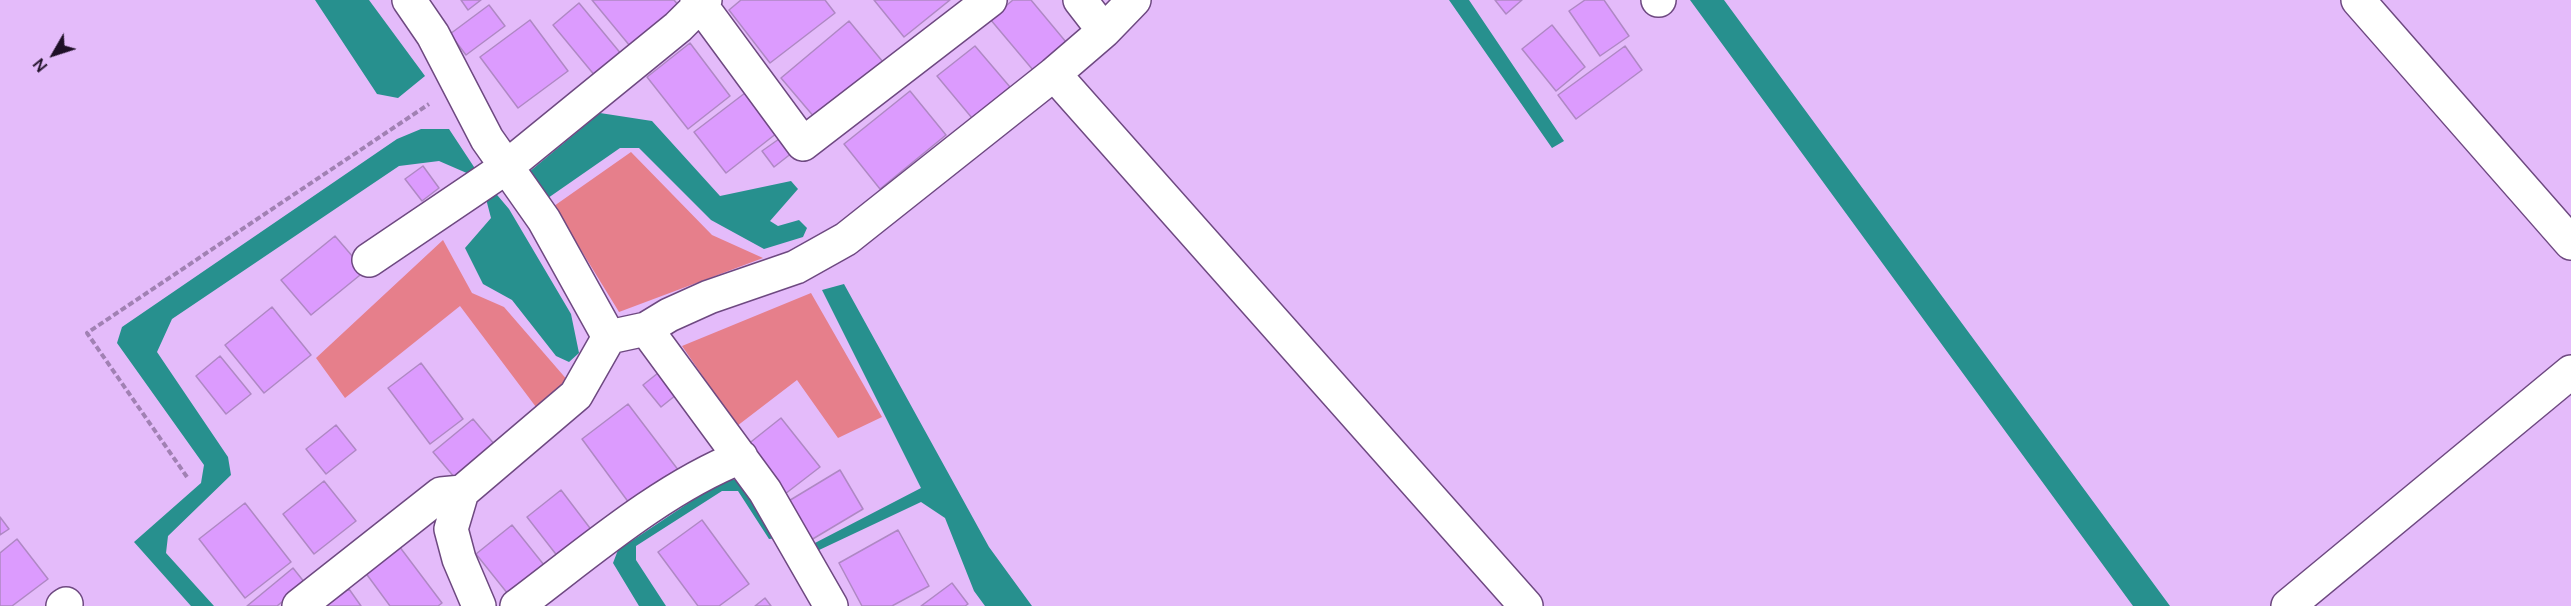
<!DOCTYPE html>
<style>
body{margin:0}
#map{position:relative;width:2571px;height:606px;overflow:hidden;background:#e4bbfa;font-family:Manrope,sans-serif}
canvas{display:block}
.north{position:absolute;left:24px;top:24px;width:60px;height:60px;-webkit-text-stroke:4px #e4bbfa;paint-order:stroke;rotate:231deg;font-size:16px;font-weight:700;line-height:24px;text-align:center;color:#1f1027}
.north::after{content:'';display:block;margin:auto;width:21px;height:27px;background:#1f1027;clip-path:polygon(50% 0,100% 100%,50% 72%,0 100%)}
</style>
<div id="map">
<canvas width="2571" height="606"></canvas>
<div class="north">N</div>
</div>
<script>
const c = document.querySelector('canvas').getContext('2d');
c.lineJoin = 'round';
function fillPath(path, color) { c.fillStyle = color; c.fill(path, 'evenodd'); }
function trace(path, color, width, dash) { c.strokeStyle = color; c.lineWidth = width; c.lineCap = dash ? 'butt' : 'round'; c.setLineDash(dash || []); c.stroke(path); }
fillPath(new Path2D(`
 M631,152L712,235L763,258L619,312L554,206Z
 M443,240L472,293L504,307L569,382L542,415L460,306L345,398L316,358Z
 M811,293L882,417L838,438L797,380L737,426L682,346Z`), '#e67f8b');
fillPath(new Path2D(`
 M315,0H369L425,76L398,98L377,94Z
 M1449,0H1469L1564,141L1552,148Z
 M1690,0H1724L2170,606H2133Z
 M600,113L652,121L720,196L791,181L798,189L770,221L778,226L799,220L807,228L803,237L764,249L711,220L639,148H620L548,198L529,172Z
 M421,129H449L476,170L509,209L571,314L579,353L569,362L556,356L512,300L483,284L465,248L491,218L485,195L469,174L439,161L399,166L172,319L157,352L228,457L231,475L168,536L166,553L214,606H191L134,542L201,483L204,465L117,343L122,327L397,139Z
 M844,284L989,547L1032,606H985L974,591L945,518L921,502L817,551L813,544L921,488L822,290Z
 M726,478L746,482L777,538L769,539L738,491H722L636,546V560L666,606H639L613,563L618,550Z`), '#27908e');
const building = new Path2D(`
 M461,0H481L468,10Z
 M592,0H674L679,6L630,46Z
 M741,0H825L835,13L770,63L729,10Z
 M874,0H950L904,37Z
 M1013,0H1031L1066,42L1033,70L990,19Z
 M1495,0H1522L1506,14Z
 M1585,0H1604L1629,36L1600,56L1569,11Z
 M579,3L622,55L596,77L553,25Z
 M489,5L505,26L466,55L450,34Z
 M530,20L568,71L518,108L480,57Z
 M849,21L883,62L815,118L781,78Z
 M1552,25L1585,67L1556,91L1522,49Z
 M690,43L730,96L688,129L647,77Z
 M975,46L1010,87L972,118L937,76Z
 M1625,46L1642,70L1576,119L1558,95Z
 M910,91L946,135L880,189L844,144Z
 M745,93L777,133L726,173L694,132Z
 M786,134L797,149L774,167L762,151Z
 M423,166L439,188L422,201L405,179Z
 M335,236L365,271L311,315L281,280Z
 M272,307L311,355L264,393L225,345Z
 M220,356L251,394L226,414L196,376Z
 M421,363L463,419L430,444L388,388Z
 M663,369L681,391L661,407L643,385Z
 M628,404L679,471L632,507L582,439Z
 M781,418L820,467L785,494L747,445Z
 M473,419L495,445L455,478L433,452Z
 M336,425L356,450L326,474L306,449Z
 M840,470L863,509L811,540L787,502Z
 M324,481L356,521L314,554L283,514Z
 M561,490L596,536L562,562L527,517Z
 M245,503L291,562L245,598L199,539Z
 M0,517L9,529L0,535Z
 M702,520L749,584L719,606H698L658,552Z
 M512,525L548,570L512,599L476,554Z
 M898,530L929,586L892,606H862L839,563Z
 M17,539L48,579L12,606H0V553Z
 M399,546L442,603L438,606H390L365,572Z
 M293,568L305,583L277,606H247Z
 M952,583L968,604L965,606H921Z
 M349,589L361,606H326Z
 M765,598L771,606H755Z`);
fillPath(building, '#dc9bfe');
trace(building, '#af88c4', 1.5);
const minor = new Path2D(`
 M409,0L433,35L487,139L544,220L609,337
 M697,0L803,144L990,0
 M1080,0L1104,31
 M1658,0H1659
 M2358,0L2571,243
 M1054,74L1526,606
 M369,260L505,168L678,27L705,0
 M646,329L765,491L831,606
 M63,606L66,604
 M299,606L441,494L462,492
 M479,606L459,559L451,529L462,492L576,395L609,337L646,329L669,315L709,297L796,267L846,239L1054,74L1104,31L1134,0
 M517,606C585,555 662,488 741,457
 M2288,606L2571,372`);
trace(minor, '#6e4981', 36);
trace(new Path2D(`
 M187,477L87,333L429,104`), '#a181b3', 4, [6, 3]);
trace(minor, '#fff', 33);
</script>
